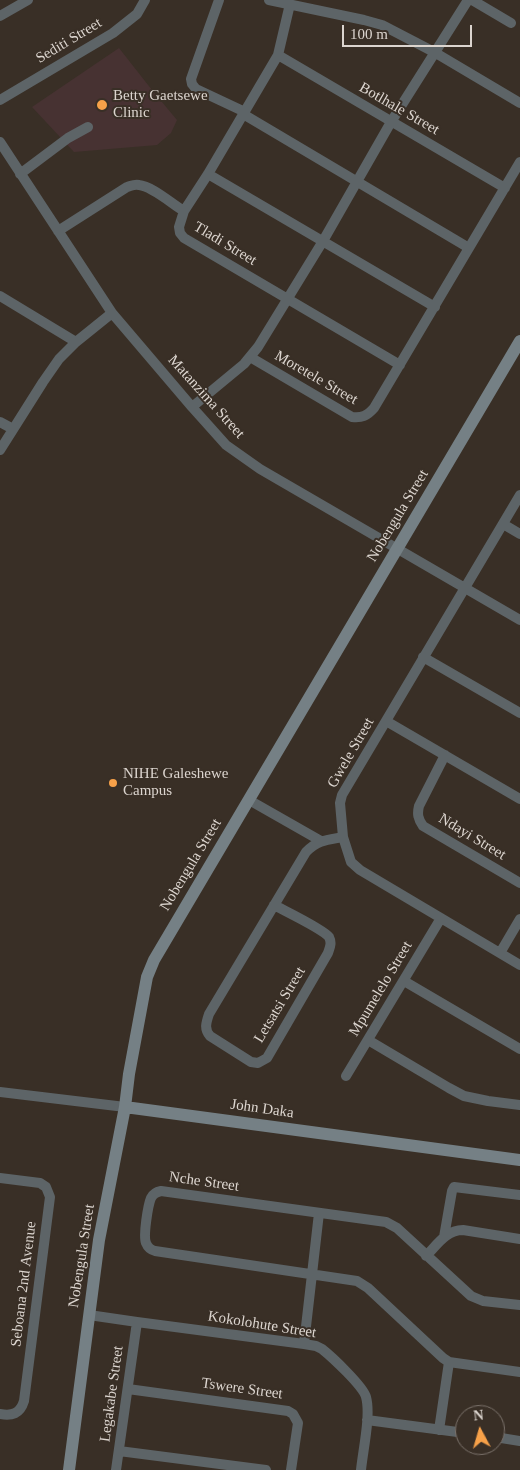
<!DOCTYPE html>
<style>
body{margin:0}
#map{position:relative;width:520px;height:1470px;overflow:hidden;background:#392f26;font-family:"Times New Roman",serif}
canvas{display:block}
.north{position:absolute;left:455px;top:1405px;width:50px;height:50px;box-sizing:border-box;background:#392f26;border:1px solid #7a716a;border-radius:50%;rotate:354deg;font-size:14px;font-weight:700;line-height:20px;text-align:center;color:#dcd5cf}
.north::after{content:'';display:block;margin:auto;width:18px;height:22px;background:#f7a149;clip-path:polygon(50% 0,100% 100%,50% 72%,0 100%)}
.scale{position:absolute;left:342px;top:25px;width:130px;height:22px;box-sizing:border-box;border:2px solid #dcd5cf;border-top:0;padding-left:6px;font-size:15px;line-height:18px;white-space:nowrap;color:#dcd5cf;-webkit-text-stroke:4px #392f26;paint-order:stroke}
</style>
<div id="map">
<canvas width="520" height="1470"></canvas>
<div class="north">N</div>
<div class="scale">100 m</div>
</div>
<script>
const c = document.querySelector('canvas').getContext('2d');
c.lineJoin = 'round';
function fillPath(path, color) { c.fillStyle = color; c.fill(path, 'evenodd'); }
function trace(path, color, width, dash) { c.strokeStyle = color; c.lineWidth = width; c.lineCap = dash ? 'butt' : 'round'; c.setLineDash(dash || []); c.stroke(path); }
function drawText(font, color, halo, rows, align = 'center') {
  c.font = font + ' "Times New Roman",serif'; c.lineWidth = 4; c.setLineDash([]); c.textBaseline = 'middle'; c.strokeStyle = halo; c.fillStyle = color; for (const [text, x, y, turn = 0] of rows) {
    c.save(); c.translate(x, y); c.rotate((+turn || 0) * Math.PI / 180); c.textAlign = isNaN(turn) ? turn : align; if (halo) c.strokeText(text, 0, 0); c.fillText(text, 0, 0); c.restore();
  }
}
fillPath(new Path2D(`
 M119,48L152,90L177,120L171,133L157,145L74,152L32,107Z`), '#473232');
trace(new Path2D(`
 M219,0L191,79L192,84L196,89L245,112
 M269,0L364,20L382,25L434,52L520,103
 M472,0L511,23
 M290,4L278,55L208,174L184,211L179,227L180,233L184,238L400,365
 M0,16L28,0
 M278,55L505,188
 M0,100L113,33L137,14L145,0
 M243,114L469,248
 M0,142L112,313L192,407L226,445L260,469L520,620
 M20,174L68,138L88,127
 M208,174L435,307
 M58,231L127,187C131,186 134,184 139,185C152,186 172,204 184,211
 M0,296L76,342
 M250,357L352,417C362,418 367,416 374,408L520,162
 M192,407L244,364L258,347L323,241L391,122L468,0
 M0,422L13,429
 M0,450L43,382L59,359L76,342L112,313
 M520,495L342,795L340,803L343,837L351,862L360,870L520,965
 M503,524L520,534
 M423,657L520,713
 M386,721L520,799
 M445,755L419,806C417,814 418,819 423,826L520,883
 M249,800L321,841
 M274,905C285,911 323,929 329,937C332,943 330,947 328,953L267,1058L258,1063L251,1062L210,1036C204,1029 206,1023 209,1014L306,852C318,840 327,840 343,837
 M500,953L520,919
 M404,981L520,1049
 M368,1040L449,1088L464,1096L488,1101L520,1105
 M346,1076L441,918
 M0,1092L125,1107
 M0,1178L40,1183L46,1187L50,1197L24,1401C20,1414 12,1416 0,1414
 M444,1237L452,1191L454,1187L520,1195
 M426,1256C437,1245 446,1230 463,1230L520,1239
 M520,1305L483,1301L471,1296L397,1228L386,1222L161,1191C156,1192 153,1194 151,1198C148,1205 143,1236 146,1243C148,1248 151,1250 155,1251L357,1281L368,1288L443,1358L449,1362L520,1372
 M89,1315L137,1322L304,1344L316,1346L322,1349C332,1357 363,1386 366,1397C371,1415 363,1450 361,1470
 M304,1344L319,1213
 M128,1389L288,1411L293,1414L298,1423L291,1470
 M367,1420L465,1433
 M439,1430L449,1362
 M495,1437L520,1441
 M119,1451L266,1470
 M116,1470L137,1322`), '#5d6467', 10);
trace(new Path2D(`
 M125,1107L520,1160
 M69,1470L99,1240L125,1107L129,1074L147,977L154,960L520,341`), '#758085', 12);
for (const [x, y, r, color] of [
 [102,105,6,"#f7a149"],
 [113,783,5,"#f7a149"]
]) { const dot = new Path2D(); dot.arc(x, y, r, 0, 2 * Math.PI); c.fillStyle = color; c.fill(dot); trace(dot, '#392f26', 2); }
drawText('15px', '#dcd5cf', '#392f26', [
 ["Sediti Street",69,41,-31],
 ["Botlhale Street",399,109,30],
 ["Tladi Street",225,244,31],
 ["Moretele Street",316,378,30],
 ["Matanzima Street",206,397,48],
 ["Nobengula Street",398,516,-59],
 ["Gwele Street",351,753,-60],
 ["Ndayi Street",472,837,31],
 ["Nobengula Street",191,865,-59],
 ["Mpumelelo Street",381,989,-59],
 ["Letsatsi Street",280,1005,-59],
 ["John Daka",262,1109,8],
 ["Nche Street",204,1182,8],
 ["Nobengula Street",82,1256,-81],
 ["Seboana 2nd Avenue",24,1284,-83],
 ["Kokolohute Street",262,1325,9],
 ["Tswere Street",242,1389,8],
 ["Legakabe Street",112,1394,-82]
]);
drawText('15px', '#dcd5cf', '#392f26', [
 ["Betty Gaetsewe",113,96],
 ["Clinic",113,113],
 ["NIHE Galeshewe",123,774],
 ["Campus",123,791]
], 'left');
</script>
